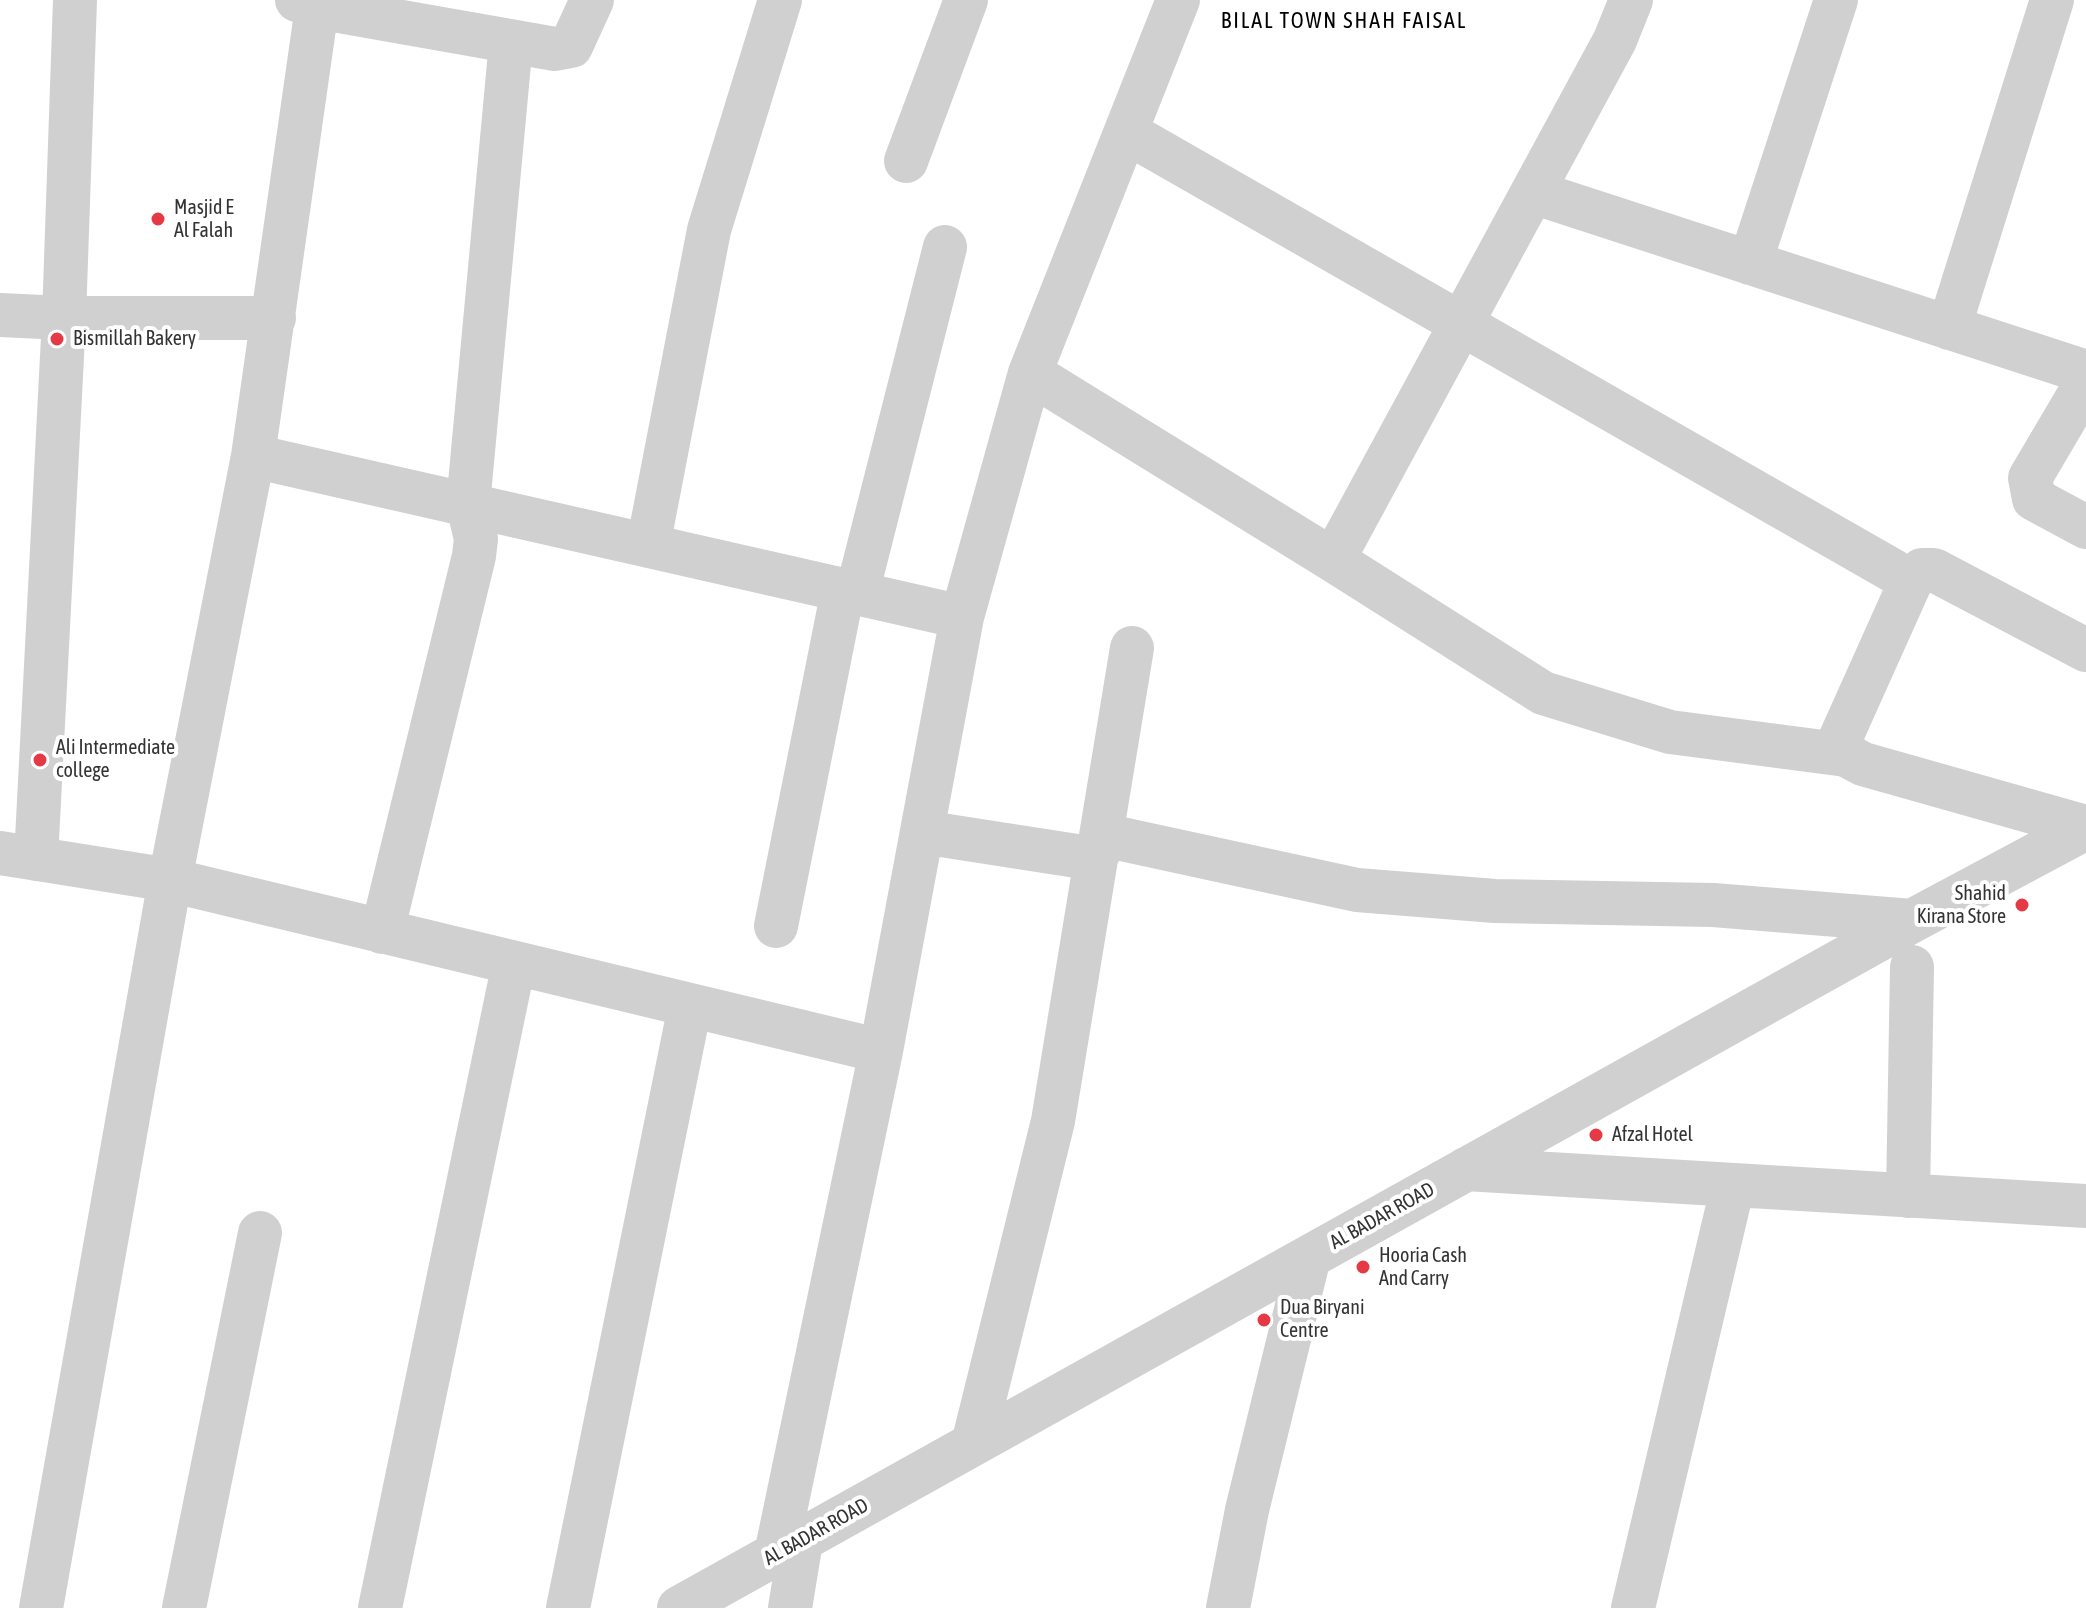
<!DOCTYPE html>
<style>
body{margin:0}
canvas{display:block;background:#fff}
</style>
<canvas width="2086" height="1608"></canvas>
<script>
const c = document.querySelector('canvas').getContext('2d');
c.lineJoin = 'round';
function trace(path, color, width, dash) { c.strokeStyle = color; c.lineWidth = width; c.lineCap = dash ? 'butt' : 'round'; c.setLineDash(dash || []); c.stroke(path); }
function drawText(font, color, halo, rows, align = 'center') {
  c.font = font + ' "Asap Condensed",sans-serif'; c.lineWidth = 8; c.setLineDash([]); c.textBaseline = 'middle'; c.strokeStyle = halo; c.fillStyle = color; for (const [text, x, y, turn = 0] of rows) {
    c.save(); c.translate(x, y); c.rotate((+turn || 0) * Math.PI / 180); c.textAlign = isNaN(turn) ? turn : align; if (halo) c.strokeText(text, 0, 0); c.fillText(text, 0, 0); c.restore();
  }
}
trace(new Path2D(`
 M297,0L317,7L555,49L571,46L592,0
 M1126,132L1911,581
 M906,161L966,0
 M1533,192L2086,372
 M1750,263L1836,0
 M0,315L64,318H274
 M1949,328L2052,0
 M1030,373L1333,560L1543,693L1670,732L1846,755L1863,764L2086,827
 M2086,383L2030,478L2034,499L2086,527
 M253,456L962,617
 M648,546L709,230L780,0
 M1333,560L1615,40L1631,0
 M857,593L945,247
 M1846,755L1841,737L1911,581L1922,570H1934L2086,650
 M922,832L1096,859
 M1100,842L1132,648
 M0,853L170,880L881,1051
 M36,859L64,318L75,0
 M776,926L843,590
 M382,932L474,556L476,539L468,505L511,42
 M1466,1169L2086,1206
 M1908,1196L1912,967
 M973,1444L1053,1121L1096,859C1100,846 1104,841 1117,838L1357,890L1495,901L1713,905L1912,921
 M776,1554L881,1051L962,617L1030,373L1178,0
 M41,1608L170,880L253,456L317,7
 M184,1608L260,1233
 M380,1608L514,963
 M568,1608L690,1006
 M679,1608L1912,921L2086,828
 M790,1608L801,1541
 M1228,1608L1247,1510L1309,1257
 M1633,1608L1733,1185`), '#d0d0d0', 44);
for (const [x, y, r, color] of [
 [158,219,8,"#e63946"],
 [57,339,8,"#e63946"],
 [40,760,8,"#e63946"],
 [2022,905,8,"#e63946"],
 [1596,1135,8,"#e63946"],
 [1363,1267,8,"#e63946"],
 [1264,1320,8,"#e63946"]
]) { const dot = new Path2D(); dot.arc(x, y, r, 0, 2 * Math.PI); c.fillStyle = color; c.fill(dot); trace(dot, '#fff', 3); }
drawText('20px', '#333', '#fff', [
 ["Masjid E",174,208],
 ["Al Falah",174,231],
 ["Bismillah Bakery",73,339],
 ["Ali Intermediate",56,748],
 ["college",56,771],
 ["Shahid",2006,894,"right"],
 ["Kirana Store",2006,917,"right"],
 ["Afzal Hotel",1612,1135],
 ["Hooria Cash",1379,1256],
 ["And Carry",1379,1279],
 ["Dua Biryani",1280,1308],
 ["Centre",1280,1331]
], 'left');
drawText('20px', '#333', '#fff', [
 ["AL BADAR ROAD",1382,1216,-29],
 ["AL BADAR ROAD",816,1532,-29]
]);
c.letterSpacing = '2px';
drawText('22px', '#000', '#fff', [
 ["BILAL TOWN SHAH FAISAL",1344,21]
]);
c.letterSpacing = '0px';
</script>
